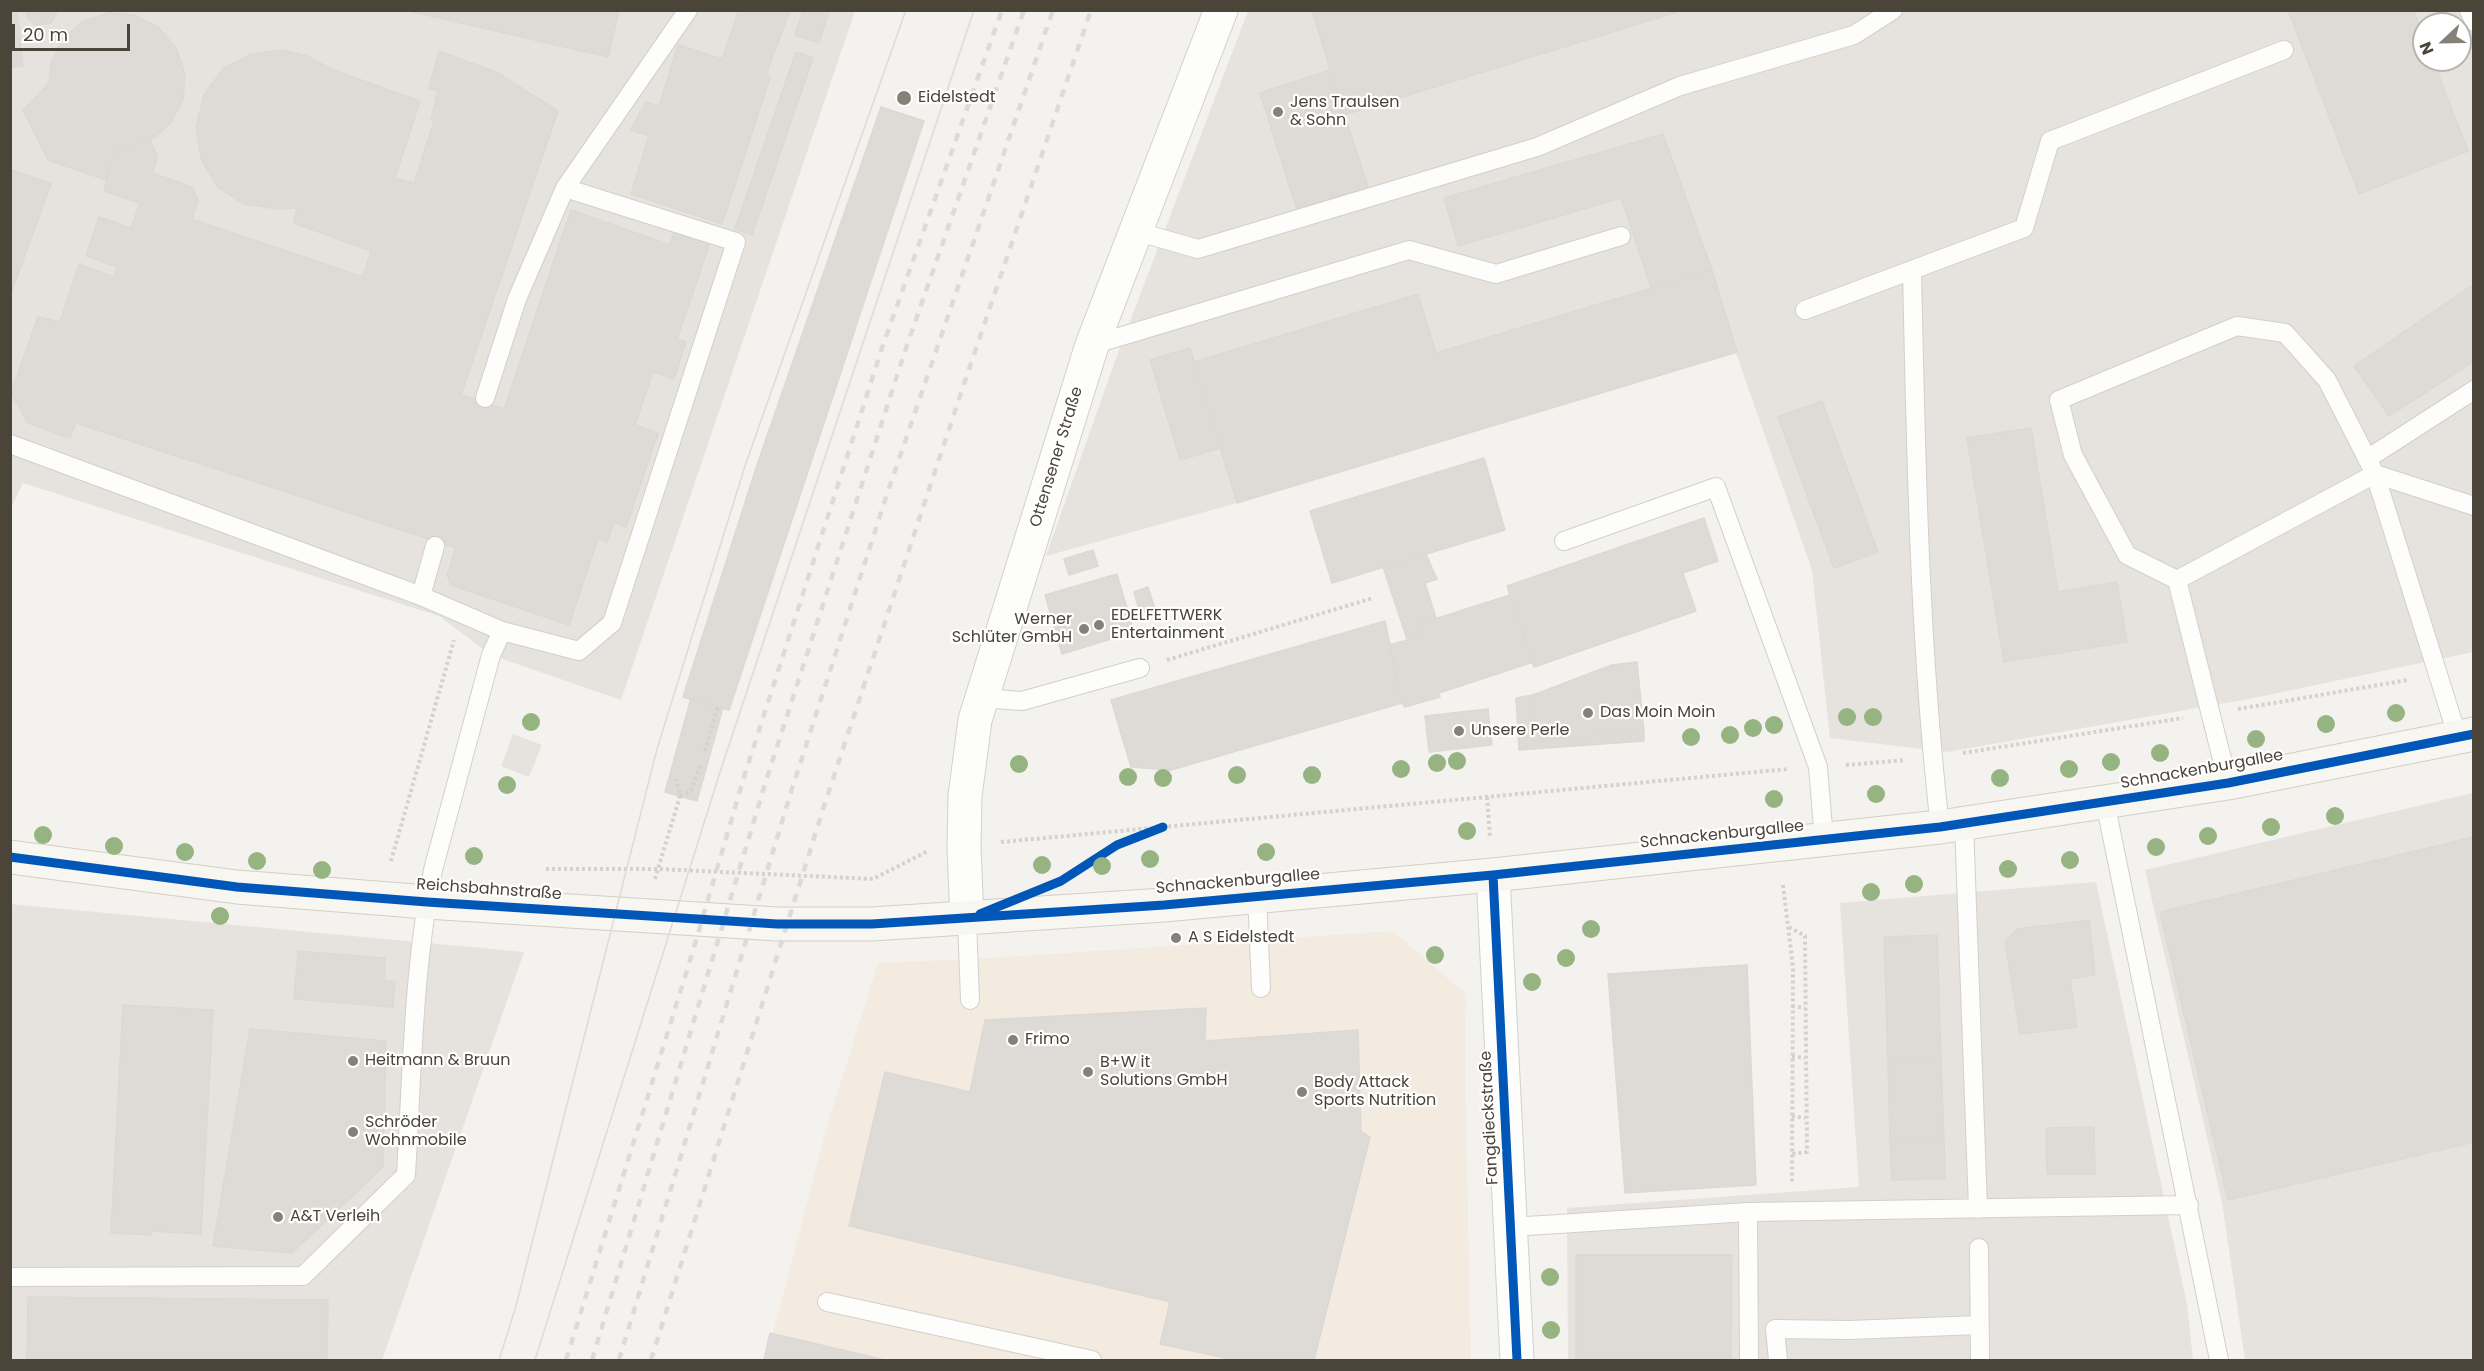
<!DOCTYPE html>
<meta charset="utf-8">
<style>
body{margin:0}
#map{position:relative;width:2484px;height:1371px;overflow:hidden;background:#f4f2ee;font-family:Poppins,sans-serif}
canvas{display:block}
.frame{position:absolute;inset:0;border:12px solid #4b4439;pointer-events:none}
.north{position:absolute;left:2412px;top:12px;width:60px;height:60px;box-sizing:border-box;background:#fff;border:2px solid #b7b4b0;border-radius:50%;rotate:248deg;font-size:16px;font-weight:700;line-height:24px;text-align:center;color:#4b4439}
.north::after{content:'';display:block;margin:auto;width:21px;height:27px;background:#868178;clip-path:polygon(50% 0,100% 100%,50% 72%,0 100%)}
.scale{position:absolute;left:12px;top:24px;width:118px;height:27px;box-sizing:border-box;border:3px solid #4b4439;border-top:0;padding-left:8px;font-size:18px;line-height:21px;white-space:nowrap;color:#4b4439;-webkit-text-stroke:4px #fff;paint-order:stroke}
</style>
<div id="map">
<canvas width="2484" height="1371"></canvas>
<div class="frame"></div>
<div class="north">N</div>
<div class="scale">20 m</div>
</div>
<script>
const c = document.querySelector('canvas').getContext('2d');
c.lineJoin = 'round';
function fillPath(path, color) { c.fillStyle = color; c.fill(path, 'evenodd'); }
function trace(path, color, width, dash) { c.strokeStyle = color; c.lineWidth = width; c.lineCap = dash ? 'butt' : 'round'; c.setLineDash(dash || []); c.stroke(path); }
function drawText(font, color, halo, rows, align = 'center') {
  c.font = font + ' Poppins,sans-serif'; c.lineWidth = 4.5; c.setLineDash([]); c.textBaseline = 'middle'; c.strokeStyle = halo; c.fillStyle = color; for (const [text, x, y, turn = 0] of rows) {
    c.save(); c.translate(x, y); c.rotate((+turn || 0) * Math.PI / 180); c.textAlign = isNaN(turn) ? turn : align; if (halo) c.strokeText(text, 0, 0); c.fillText(text, 0, 0); c.restore();
  }
}
fillPath(new Path2D(`
 M1393,931L1466,994L1465,1064L1471,1360H766L827,1126L878,963L991,958Z`), '#f3ebdf');
fillPath(new Path2D(`
 M11,11H855L621,700L491,655L439,616L23,483L11,508Z
 M1248,11H2473V652L2254,698L1947,752L1830,738L1812,570L1736,353L1237,503L1046,556L1115,361ZM2424,24H2460V60H2424Z
 M2473,793V1360H2245L2222,1202L2145,870Z
 M2096,882L2187,1304L2193,1360H1568L1567,1208L1859,1187L1840,903Z
 M10,904L524,952L382,1360H11Z`), '#e6e2de');
fillPath(new Path2D(`
 M513,734L542,745L529,777L501,766Z
 M2062,1234L2064,1360H1763L1761,1236Z`), '#e6e3df');
const building = new Path2D(`
 M10,10H17L23,66L10,68Z
 M25,10H57L56,14L51,23L36,25L28,19Z
 M405,10H619L608,57Z
 M739,10H790L767,72L770,78L722,224L631,194L649,136L630,130L646,102L659,106L678,45L722,59Z
 M803,10L829,11L819,43L795,35Z
 M1312,10H1642L1645,22L1344,115Z
 M1642,10H1683L1645,22Z
 M2288,10H2413L2424,38V60H2433L2468,151L2359,194Z
 M109,13L135,15L159,28L176,48L185,74L183,100L170,124L150,141L115,148L106,180L48,160L23,110L49,83L51,62L63,38L84,21Z
 M283,50L307,56L333,70L420,101L395,178L414,183L434,121L431,119L438,91L429,88L439,51L496,72L558,111L461,395L504,409L571,210L670,245L675,229L711,240L677,339L686,342L674,379L653,372L635,425L658,433L626,527L614,522L607,542L598,539L569,625L451,585L447,575L456,548L76,423L70,438L28,423L11,393L38,317L60,322L79,264L114,277L117,267L86,256L99,217L131,228L140,203L104,191L115,148L150,141L158,157L152,173L192,187L198,200L192,219L363,277L371,251L294,223L297,208L277,209L244,204L218,187L201,159L196,127L204,95L223,69L251,54Z
 M796,52L813,58L752,235L735,229Z
 M1330,70L1368,187L1297,210L1260,93Z
 M881,107L924,121L729,710L683,697L756,468Z
 M1663,134L1712,270L1651,288L1621,198L1458,246L1444,198Z
 M10,169L51,184L10,296Z
 M1712,270L1737,352L1237,503L1194,362L1418,294L1436,353Z
 M2474,284V361L2389,416L2354,366Z
 M1190,348L1220,448L1180,460L1150,360Z
 M1822,401L1878,552L1834,568L1778,417Z
 M2031,428L2058,592L2117,582L2127,642L2004,662L1967,438Z
 M1484,458L1505,530L1332,583L1310,511Z
 M1704,518L1718,561L1683,573L1696,611L1534,667L1507,586Z
 M1093,550L1098,566L1069,575L1064,559Z
 M1426,554L1437,579L1425,583L1436,618L1416,625L1421,636L1407,639L1383,567Z
 M1117,574L1134,632L1062,654L1045,595Z
 M1148,587L1155,609L1140,613L1134,592Z
 M1510,595L1533,662L1439,693L1440,697L1405,707L1402,703L1389,645L1421,636L1416,625Z
 M1385,621L1402,703L1171,770L1131,767L1111,700Z
 M1637,662L1644,732L1535,740L1533,695L1612,665Z
 M1533,695L1535,740L1644,732V741L1519,750L1516,698Z
 M691,698L723,708L697,801L665,792Z
 M1488,709L1492,745L1429,752L1425,716Z
 M2474,837V1142L2228,1200L2160,912Z
 M2089,920L2095,975L2070,979L2077,1027L2020,1034L2005,942L2017,929Z
 M1937,935L1941,1060L1888,1061L1884,937Z
 M298,951L385,958L384,981L395,982L393,1007L294,999Z
 M1747,965L1756,1185L1625,1193L1608,974Z
 M123,1005L213,1010L201,1234L152,1231L151,1235L111,1233Z
 M1206,1008L1205,1041L1358,1030L1361,1131L1370,1137L1314,1360H1235L1160,1344L1170,1302L849,1226L885,1072L970,1092L985,1020Z
 M250,1029L386,1041L383,1167L292,1253L213,1246Z
 M1941,1060L1944,1140L1890,1142L1888,1061Z
 M2094,1127L2095,1174H2047L2046,1128Z
 M1944,1140L1945,1179L1892,1180L1890,1142Z
 M1576,1255H1732L1731,1360H1576Z
 M28,1297L328,1300L327,1360H27Z
 M770,1333L885,1360H764Z`);
fillPath(building, '#dedbd6');
trace(building, '#dcd9d4', 1.5);
const lane = new Path2D(`
 M2469,10L2474,22
 M1135,231L1198,249L1537,147L1680,86L1854,35L1893,10
 M1912,270C1916,455 1919,642 1940,827
 M1805,310L2024,228L2050,141L2284,50
 M1092,345L1409,250L1496,274L1621,236
 M485,398L517,299L565,188L688,10
 M10,444L421,596L502,631L579,651L612,623L736,242L565,188
 M2367,459L2474,390
 M1564,541L1716,487L1818,767L1824,840
 M2177,580L2228,783
 M421,596L435,546
 M982,698L1022,701L1140,668
 M2458,738L2375,474L2327,380L2285,333L2237,326L2059,400L2073,455L2127,555L2177,580L2375,474L2474,506
 M2105,802L2219,1360
 M1964,823L1978,1209
 M1257,895L1261,988
 M967,920L970,1000
 M1748,1212L1749,1360
 M1511,1227L1748,1212L2189,1205
 M1979,1248L1980,1360
 M10,1277L303,1276L406,1175C412,1073 413,970 433,870L491,655L502,631
 M827,1302L1092,1360
 M1778,1360L1775,1329L1849,1330L1979,1325`);
const street = new Path2D(`
 M1493,875L1517,1360
 M967,920L964,847L965,796L975,720L1092,345L1221,10`);
const secondary = new Path2D(`
 M10,857L237,887L427,902L777,924H872L1164,905L1493,875L1940,827L2228,783L2474,734`);
trace(lane, '#d2d0cb', 20);
trace(street, '#d2d0cb', 35);
trace(secondary, '#d3cfc5', 35);
trace(new Path2D(`
 M1167,660L1373,598
 M2238,709L2408,680
 M705,751L718,706
 M1963,753L2183,718
 M1846,765L1905,760
 M680,796L691,791L701,763
 M1487,797L1490,838
 M1001,842L1788,769
 M391,861L454,640
 M546,869H658L873,879L928,851
 M655,879L680,796L676,779
 M1783,885L1793,968L1792,1183
 M1789,927L1805,936L1807,1152L1792,1154
 M1792,1006L1805,1008
 M1792,1056L1805,1058
 M1792,1116L1805,1118`), '#d3d2cc', 4, [3, 3]);
trace(lane, '#fdfdfc', 18);
trace(street, '#fdfdfc', 33);
trace(secondary, '#f7f6f1', 33);
trace(new Path2D(`
 M499,1360L516,1306L657,749L745,466L906,10
 M535,1360L721,769L974,10`), '#dbdbda', 1.5);
trace(new Path2D(`
 M566,1360L692,954L744,777L882,348L1002,10
 M592,1360L765,784L904,354L1024,10
 M619,1360L791,792L887,494L1053,10
 M651,1360L825,803L967,375L1091,10`), '#dbdbda', 4.5, [8, 8]);
trace(new Path2D(`
 M10,857L237,887L427,902L777,924H872L1164,905L1493,875L1940,827L2228,783L2474,734
 M1493,875L1517,1360
 M980,914L1061,881L1117,845L1163,827`), '#0057b8', 9);
c.fillStyle = '#96b382';
for (const [x, y] of [
 [2396,713],
 [1847,717],
 [1873,717],
 [531,722],
 [2326,724],
 [1774,725],
 [1753,728],
 [1730,735],
 [1691,737],
 [2256,739],
 [2160,753],
 [1457,761],
 [2111,762],
 [1437,763],
 [1019,764],
 [1401,769],
 [2069,769],
 [1237,775],
 [1312,775],
 [1128,777],
 [1163,778],
 [2000,778],
 [507,785],
 [1876,794],
 [1774,799],
 [2335,816],
 [2271,827],
 [1467,831],
 [43,835],
 [2208,836],
 [114,846],
 [2156,847],
 [185,852],
 [1266,852],
 [474,856],
 [1150,859],
 [2070,860],
 [257,861],
 [1042,865],
 [1102,866],
 [2008,869],
 [322,870],
 [1914,884],
 [1871,892],
 [220,916],
 [1591,929],
 [1435,955],
 [1566,958],
 [1532,982],
 [1550,1277],
 [1551,1330]
]) { c.beginPath(); c.arc(x, y, 9, 0, 2 * Math.PI); c.fill(); }
for (const [x, y, r, color] of [
 [904,98,8,"#868178"],
 [1278,112,6,"#868178"],
 [1099,625,6,"#868178"],
 [1084,629,6,"#868178"],
 [1588,713,6,"#868178"],
 [1459,731,6,"#868178"],
 [1176,938,6,"#868178"],
 [1013,1040,6,"#868178"],
 [353,1061,6,"#868178"],
 [1088,1072,6,"#868178"],
 [1302,1092,6,"#868178"],
 [353,1132,6,"#868178"],
 [278,1217,6,"#868178"]
]) { const dot = new Path2D(); dot.arc(x, y, r, 0, 2 * Math.PI); c.fillStyle = color; c.fill(dot); trace(dot, '#fff', 2); }
drawText('16px', '#4b4439', '#fff', [
 ["Eidelstedt",918,98],
 ["Jens Traulsen",1290,103],
 ["& Sohn",1290,121],
 ["EDELFETTWERK",1111,616],
 ["Entertainment",1111,634],
 ["Werner",1072,620,"right"],
 ["Schlüter GmbH",1072,638,"right"],
 ["Das Moin Moin",1600,713],
 ["Unsere Perle",1471,731],
 ["A S Eidelstedt",1188,938],
 ["Frimo",1025,1040],
 ["Heitmann & Bruun",365,1061],
 ["B+W it",1100,1063],
 ["Solutions GmbH",1100,1081],
 ["Body Attack",1314,1083],
 ["Sports Nutrition",1314,1101],
 ["Schröder",365,1123],
 ["Wohnmobile",365,1141],
 ["A&T Verleih",290,1217]
], 'left');
drawText('16px', '#4b4439', '#fff', [
 ["Ottensener Straße",1057,457,-73],
 ["Schnackenburgallee",2202,770,-10],
 ["Schnackenburgallee",1722,835,-6],
 ["Schnackenburgallee",1238,882,-5],
 ["Reichsbahnstraße",489,890,4],
 ["Fangdieckstraße",1490,1118,-93]
]);
</script>
